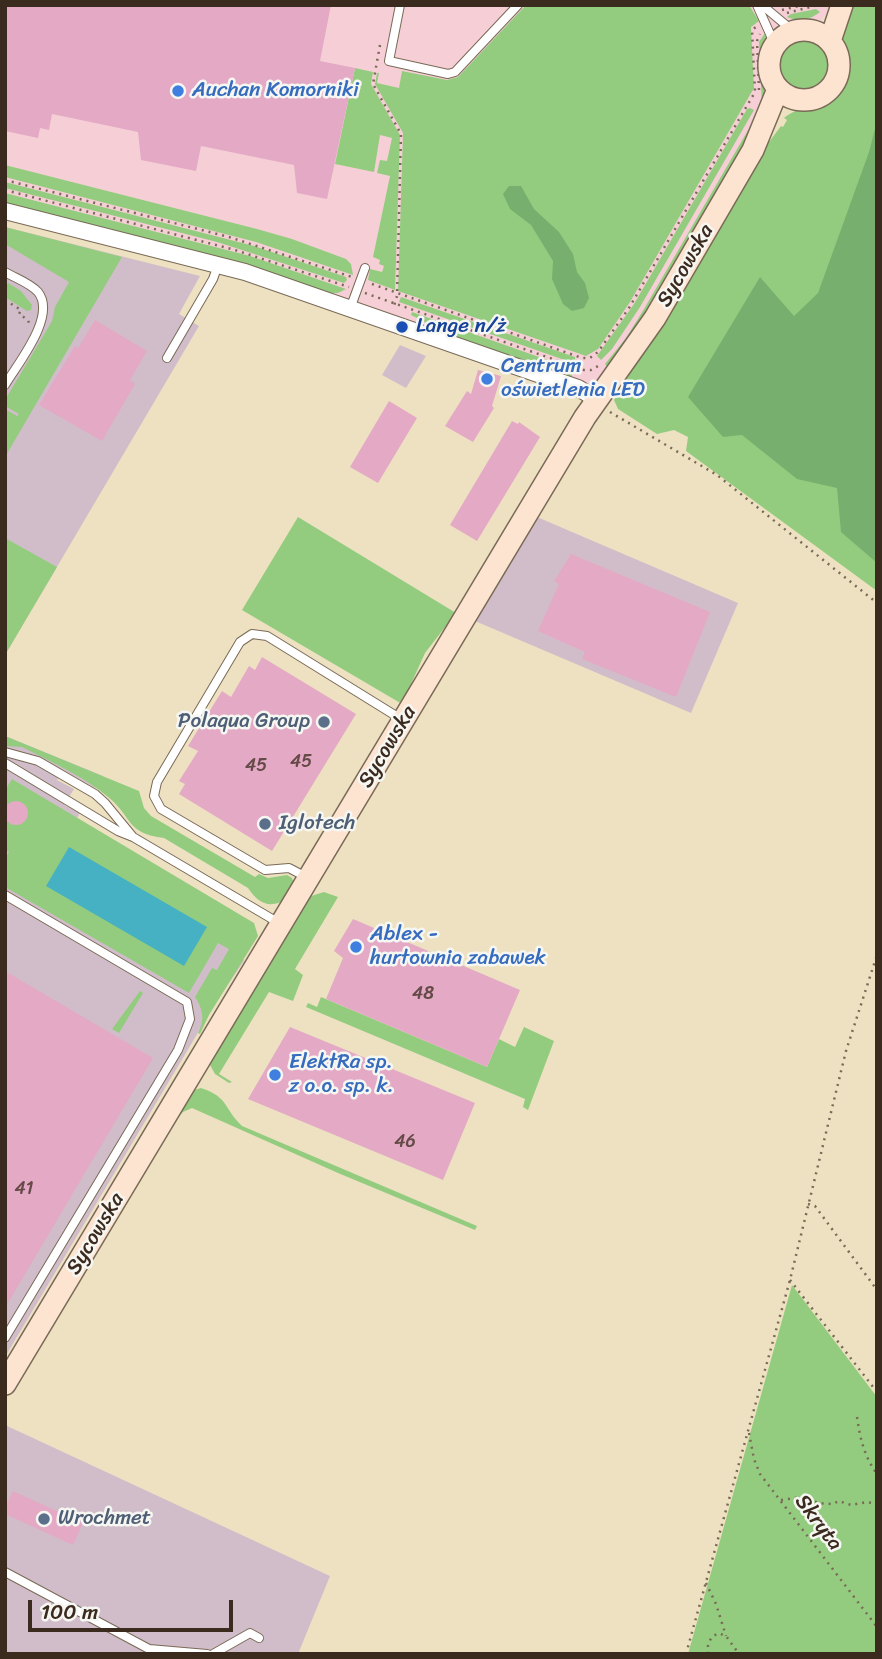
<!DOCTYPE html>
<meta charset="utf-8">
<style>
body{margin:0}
#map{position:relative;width:882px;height:1659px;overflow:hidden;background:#ede1c2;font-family:Sriracha,sans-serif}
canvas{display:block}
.frame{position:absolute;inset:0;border:7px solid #3b2a1e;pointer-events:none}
.scale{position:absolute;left:28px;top:1600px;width:205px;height:32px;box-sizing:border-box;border:4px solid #3b2a1e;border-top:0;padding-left:9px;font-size:21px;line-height:24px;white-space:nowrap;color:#3b2a1e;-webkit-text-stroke:5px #f6f6f2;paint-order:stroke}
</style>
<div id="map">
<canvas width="882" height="1659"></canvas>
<div class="frame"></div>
<div class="scale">100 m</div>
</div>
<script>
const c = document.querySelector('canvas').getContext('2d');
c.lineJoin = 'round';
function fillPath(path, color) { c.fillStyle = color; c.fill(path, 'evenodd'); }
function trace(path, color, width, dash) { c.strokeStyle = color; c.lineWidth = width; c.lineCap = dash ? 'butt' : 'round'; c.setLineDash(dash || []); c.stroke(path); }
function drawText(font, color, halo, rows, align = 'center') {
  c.font = font + ' Sriracha,sans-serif'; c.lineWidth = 5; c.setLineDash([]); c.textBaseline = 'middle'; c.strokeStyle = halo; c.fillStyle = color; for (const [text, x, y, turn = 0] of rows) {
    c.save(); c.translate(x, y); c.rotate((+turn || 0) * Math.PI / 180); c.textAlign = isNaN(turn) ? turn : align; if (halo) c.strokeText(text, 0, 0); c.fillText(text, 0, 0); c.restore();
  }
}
fillPath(new Path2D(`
 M5,5H833L813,31H793L775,45L769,67L770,75L778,89L596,401L245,272L5,211Z`), '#f6cfd6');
fillPath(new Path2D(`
 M5,227L200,276L179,314L199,326L5,655Z
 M400,345L426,356L406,388L382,375Z
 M537,517L738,603L691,713L475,621Z
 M5,736L103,776L95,788L63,770L57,780L74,789L64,805L80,813L77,818L229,910L244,961L218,999L5,1357Z
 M5,1425L330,1576L298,1654H5Z`), '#d1bdc9');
fillPath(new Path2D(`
 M526,5H749L759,21L751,27L754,88L630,302L598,349L586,356L398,291L403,133L375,84L377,73H379L377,83L399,88L402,71L447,80L458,77Z
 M848,5H877V591L686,451L688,437L674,430L657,434L618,409L614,400L766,146L781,126L783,127L787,120L784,118C799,105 819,110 833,97C855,77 843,60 840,36C839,27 845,14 848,5Z
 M816,9L820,12C810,20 799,22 787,17L791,14Z
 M765,33L767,43L763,65L768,88L762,105L759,42Z
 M778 66a26 26 0 1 1 52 0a26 26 0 1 1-52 0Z
 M355,68L373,72L371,84L400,135L395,290L368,280L370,269L382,272L384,266L379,264L380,260L373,257L390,176L377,173L380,160L387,161L392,138L380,135L374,172L335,164Z
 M750,108L754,110L640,307L612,349L601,360L597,356L634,304L747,109Z
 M758,113L762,115L650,312L609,369L605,364L626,338L644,309Z
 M5,165L257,229L292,239L346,259L351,264L353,275L256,242L5,177Z
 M5,182L254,246L346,277L347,280L344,283L217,242L5,188Z
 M5,193L250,256L346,289L338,293H330L214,256L5,203Z
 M5,227L122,257L5,457V409L17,416L19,414L5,406V400L52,321L55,307L69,282L5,244Z
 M8,283L21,291L32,305L31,310L27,311L5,297V287Z
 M401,297L575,357V362L573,363L399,302Z
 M412,312L570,368L573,372L571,378L456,338L411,315Z
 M298,517L456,613L425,653L402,704L242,610Z
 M5,538L57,567L5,655Z
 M5,736L139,791L144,808L151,816L255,877L259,874L268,878L287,875L292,878L294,884L288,899C269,909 259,904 248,888L164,838C126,834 132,816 108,797C87,779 58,765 32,752L22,747L5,746Z
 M12,779L254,923L258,936L209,1015L200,1034L198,1033C205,1020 203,1009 195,997L212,968L217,970L229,949L218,943L189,993L5,887V859L9,852L5,849V790Z
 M324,892L338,897L295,969L303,975L293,1001L269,992L219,1074L232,1082L229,1083L215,1074L210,1065L308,897Z
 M140,991L143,993L119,1033L112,1029Z
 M321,997L487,1067L499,1039L515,1047L524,1027L554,1041L528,1110L523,1107L525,1099L306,1007L308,1003L317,1007Z
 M201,1088C229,1097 224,1109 242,1126L477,1226L475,1230L338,1173L192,1108L183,1112L172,1124L194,1090Z
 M792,1285L877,1397V1654H688Z`), '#94cc7f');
fillPath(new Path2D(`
 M877,121V563L841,532L837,488L797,479L742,435L723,437L688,397L760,277L794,316L818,293L869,152Z
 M509,186H521L534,209L559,232L573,254L577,272L585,283L589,298L584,308L572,311L563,304L552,279L553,261L531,225L510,209L503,194Z`), '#77b06e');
fillPath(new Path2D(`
 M69,847L207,927L184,966L46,886Z`), '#45b1c2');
fillPath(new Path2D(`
 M5,5H331L320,61L355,68L327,199L297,193L294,165L201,146L196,171L141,160L138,132L52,114L49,130L40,128L38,138L5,131Z
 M95,320L147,351L130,380L135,384L102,441L39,405L75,346L78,348Z
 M478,370L501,376L492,406L494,408L473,442L445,426L467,391L471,394Z
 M389,401L417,418L378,483L350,467Z
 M512,421L518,424L519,422L540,437L477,541L450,525Z
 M571,554L710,612L676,697L582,659L585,652L538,631L559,584L554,581Z
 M262,657L356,714L272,851L179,794L185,784L179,781L198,751L188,746L222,691L231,697L249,666L255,670Z
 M4 813a12 12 0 1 1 24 0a12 12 0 1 1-24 0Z
 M353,919L520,990L487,1067L326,999L343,958L334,951Z
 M5,971L153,1058L5,1308Z
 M290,1027L475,1103L443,1180L248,1099Z
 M13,1491L83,1523L73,1545L5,1514V1507Z`), '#e4a9c5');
const lane = new Path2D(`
 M400,5L389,61L448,74L455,72L518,5
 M757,5L775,45
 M762,5L793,31
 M5,272C15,278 30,283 38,292C57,316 18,363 5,385
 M350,309L365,268
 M167,358L213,279L218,265
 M5,752L38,761L95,794L105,803L133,837
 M5,763L118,831L133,837L279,923
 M308,878L289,868L265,870L161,809L154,796L157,782L240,642L252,634L267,636L401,719
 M5,895L187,1002L190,1019L178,1050L5,1338
 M5,1572L149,1649L207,1654
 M213,1654L250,1633L259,1638`);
const street = new Path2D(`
 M5,211L245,272L578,388L588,394L596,401`);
const secondary = new Path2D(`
 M769 65a35 35 0 1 1 70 0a35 35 0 1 1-70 0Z
 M830,41L842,5
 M5,1384L585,417L655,318L753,150L778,89`);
trace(lane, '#796a57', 10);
trace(street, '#796a57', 18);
trace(secondary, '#796a57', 24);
trace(new Path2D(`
 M782,10L803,5
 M787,13L818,5
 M380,45L373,84L401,134L397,296L394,306
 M759,90L757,41L760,34
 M5,180L229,237L352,277
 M5,190L235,250L349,287
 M372,284L582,358H590L598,352L629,308L755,92L752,30L756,27
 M365,293L584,370H591L600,365
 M5,300L21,310L19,314L28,320L29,323
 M610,412L717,475L877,603
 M808,1204L815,1206L877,1290
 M790,1280L877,1392
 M857,1417C860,1438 864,1456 877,1474
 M749,1433L754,1459L760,1474L877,1627
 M781,1500L803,1497L818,1503L832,1504L839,1501L851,1505L867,1502L877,1504
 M706,1583L716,1604L726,1636
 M686,1654L790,1280L846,1051L877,955
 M708,1654C707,1643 709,1639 718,1633L726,1636L739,1654`), '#796a57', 2.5, [2, 5]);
trace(lane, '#fff', 8);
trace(street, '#fff', 16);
trace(secondary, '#fde4d1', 21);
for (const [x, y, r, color] of [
 [178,91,7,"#3f7fe0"],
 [402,327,7,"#1a4fb4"],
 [487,379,7,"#3f7fe0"],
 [324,722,7,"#5c6f8a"],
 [265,824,7,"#5c6f8a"],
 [356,947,7,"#3f7fe0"],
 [275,1075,7,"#3f7fe0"],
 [44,1519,7,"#5c6f8a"]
]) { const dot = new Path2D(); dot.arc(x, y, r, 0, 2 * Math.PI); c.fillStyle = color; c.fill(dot); trace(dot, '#f6f6f2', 2.5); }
drawText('18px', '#654a48', null, [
 ["45",301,762],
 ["45",256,766],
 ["48",423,994],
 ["46",405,1142],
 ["41",24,1189]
]);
drawText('21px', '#366cbe', '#f6f6f2', [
 ["Auchan Komorniki",192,91],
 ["Centrum",501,367],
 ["oświetlenia LED",501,391],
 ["Ablex -",370,935],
 ["hurtownia zabawek",370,959],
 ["ElektRa sp.",289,1063],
 ["z o.o. sp. k.",289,1087]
], 'left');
drawText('21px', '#3b2a1e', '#f6f6f2', [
 ["Sycowska",686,266,-60],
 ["Sycowska",388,747,-59],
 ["Sycowska",96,1234,-59],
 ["Skryta",818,1523,53]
]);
drawText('21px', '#164399', '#f6f6f2', [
 ["Lange n/ż",416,327]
], 'left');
drawText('21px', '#4e5e75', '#f6f6f2', [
 ["Polaqua Group",310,722,"right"],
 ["Iglotech",279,824],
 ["Wrochmet",58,1519]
], 'left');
</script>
